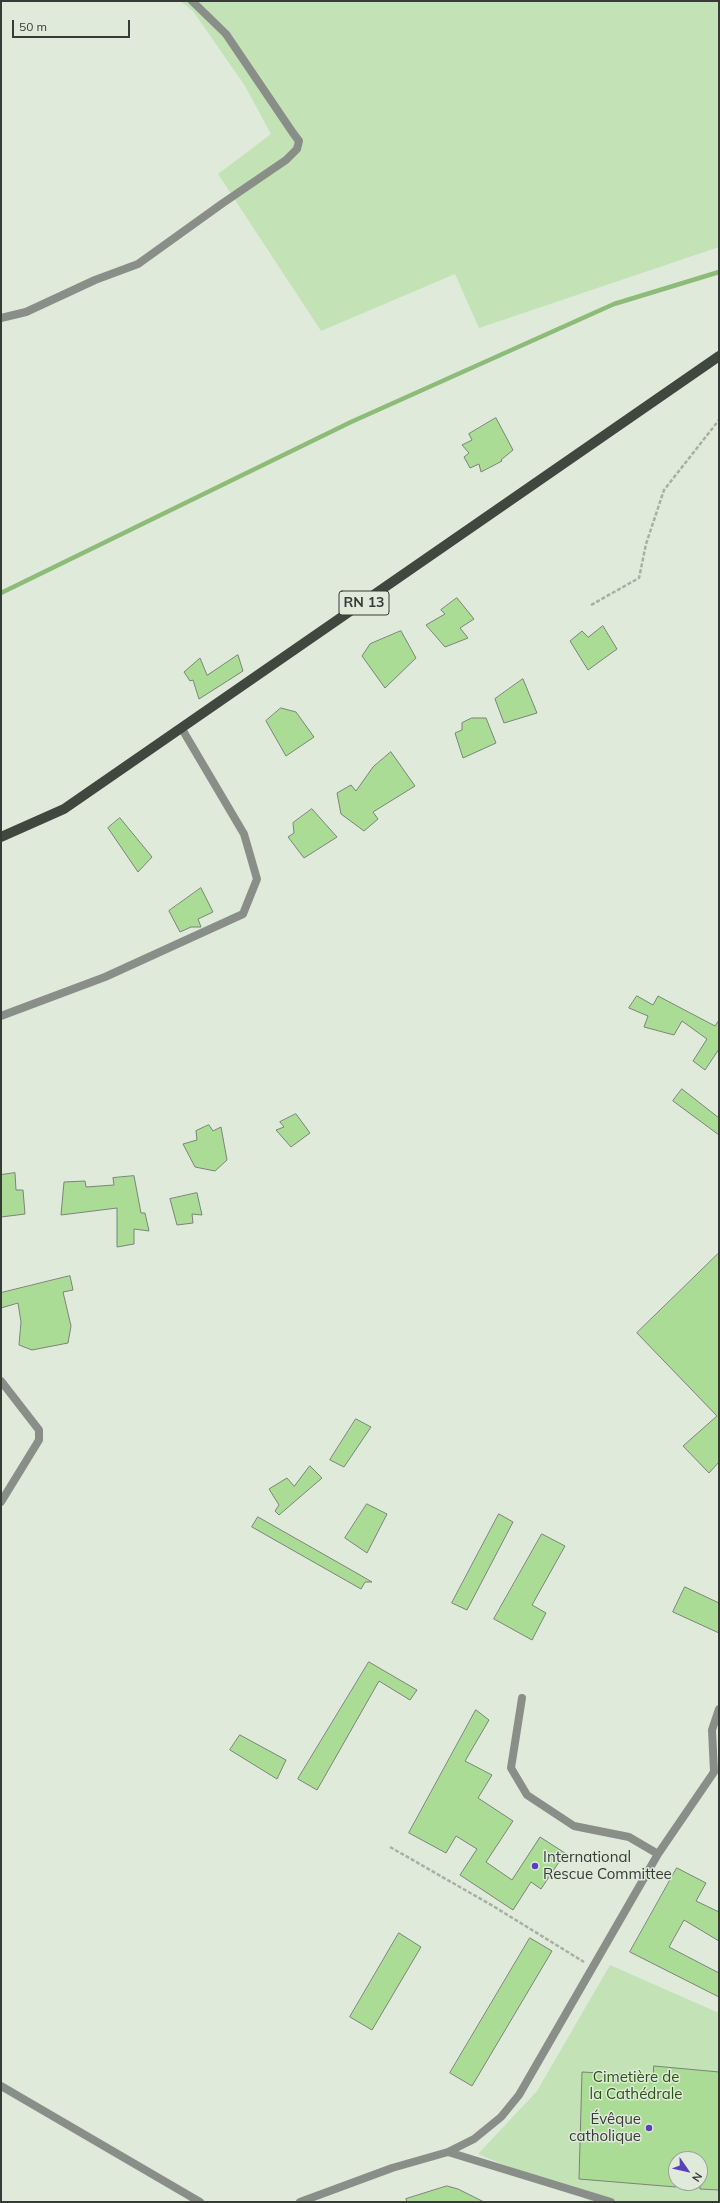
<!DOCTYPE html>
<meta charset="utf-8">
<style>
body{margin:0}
#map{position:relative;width:720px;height:2203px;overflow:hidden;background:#dfeadb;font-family:Mulish,sans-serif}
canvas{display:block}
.frame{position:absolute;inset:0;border:2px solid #373b36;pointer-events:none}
.north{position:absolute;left:668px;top:2151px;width:40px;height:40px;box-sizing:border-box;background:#dfeadb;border:1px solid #9ca499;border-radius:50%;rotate:124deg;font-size:11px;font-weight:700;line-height:16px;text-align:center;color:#373b36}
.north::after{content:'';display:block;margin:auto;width:14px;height:18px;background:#5a41b9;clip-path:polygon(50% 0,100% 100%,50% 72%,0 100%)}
.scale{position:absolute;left:12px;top:20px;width:118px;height:18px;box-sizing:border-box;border:2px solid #373b36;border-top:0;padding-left:5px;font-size:12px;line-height:14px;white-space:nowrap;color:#373b36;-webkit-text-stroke:3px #dfeadb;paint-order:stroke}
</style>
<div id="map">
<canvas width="720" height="2203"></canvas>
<div class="frame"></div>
<div class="north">N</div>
<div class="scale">50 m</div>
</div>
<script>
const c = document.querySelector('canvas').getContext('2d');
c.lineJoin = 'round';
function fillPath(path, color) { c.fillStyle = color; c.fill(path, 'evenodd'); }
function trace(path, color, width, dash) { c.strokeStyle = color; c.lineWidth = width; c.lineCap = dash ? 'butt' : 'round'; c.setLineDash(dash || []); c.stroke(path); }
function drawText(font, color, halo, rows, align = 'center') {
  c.font = font + ' Mulish,sans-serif'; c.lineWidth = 3; c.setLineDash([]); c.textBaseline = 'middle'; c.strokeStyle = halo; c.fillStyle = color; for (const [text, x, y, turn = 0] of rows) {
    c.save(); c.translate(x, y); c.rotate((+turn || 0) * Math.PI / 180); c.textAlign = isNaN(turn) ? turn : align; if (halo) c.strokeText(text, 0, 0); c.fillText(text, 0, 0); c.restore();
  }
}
fillPath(new Path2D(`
 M180,1H719V247L479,328L455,274L321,331L218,174L271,134L245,86L193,11Z
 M610,1965L719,2013V2202H593L478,2154L537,2091ZM676,2159H700V2183H676Z`), '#c3e3b6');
trace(new Path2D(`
 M1,593L351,422L614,304L719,272`), '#8cbc78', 4.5);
const building = new Path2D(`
 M496,418L513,450L501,460L502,461L481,472L479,464L470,468L464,457L469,453L462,445L472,440L469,434Z
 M457,598L474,619L460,628L468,638L445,647L426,625L445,614L441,610Z
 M603,626L617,649L588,670L570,641L582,631L588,637Z
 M401,631L416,658L385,688L362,656L370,644Z
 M238,655L243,671L199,699L193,680L190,681L184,672L200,658L207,675Z
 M523,679L537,713L504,723L495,699Z
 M281,708L296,712L314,737L286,756L266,721Z
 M472,718H486L496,743L463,758L455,733L462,730V723Z
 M391,752L415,786L373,812L378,819L364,831L341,814L337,793L351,785L356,791L373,767Z
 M312,809L337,837L304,858L288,837L294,833L293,823Z
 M120,818L152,857L138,872L108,828Z
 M201,888L213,912L198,919L201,927H191L180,932L169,911Z
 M637,996L653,1005L658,996L715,1026L719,1020V1049L705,1070L693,1061L707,1039L682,1021L674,1035L644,1027L648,1016L629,1008Z
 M682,1089L719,1118V1135L673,1101Z
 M296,1114L310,1133L291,1147L276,1130L284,1127L280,1122Z
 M209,1125L213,1131L221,1127L227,1160L215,1171L195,1167L183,1144L197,1140L196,1131Z
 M15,1173L16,1190H23L25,1214L1,1217V1175Z
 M134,1176L141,1213H145L149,1231L134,1229V1244L117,1247V1208L61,1215L64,1182L85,1181L86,1187L114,1185L113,1178Z
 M197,1193L202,1215L192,1214L193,1223L177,1225L170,1199Z
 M719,1253V1462L709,1473L683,1446L717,1416L637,1333Z
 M70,1276L73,1290L63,1292L71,1326L68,1343L32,1350L19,1345L21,1322L18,1303L1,1308V1293Z
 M356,1419L371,1427L344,1467L330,1460Z
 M310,1466L322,1478L279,1515L275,1511L279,1505L269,1489L287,1478L294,1486Z
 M367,1504L387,1514L367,1553L345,1538Z
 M499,1514L513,1522L467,1610L452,1603Z
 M258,1517L353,1571L372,1582H365L361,1589L252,1527Z
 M542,1534L565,1546L532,1605L546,1613L532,1640L494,1619Z
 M685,1587L719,1603V1633L673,1612Z
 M369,1662L417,1690L410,1700L379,1681L317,1790L298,1779Z
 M476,1710L489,1720L465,1761L492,1775L478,1798L513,1821L486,1862L512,1880L540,1837L565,1853L541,1889L531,1882L513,1910L460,1875L477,1849L456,1836L446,1853L409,1833Z
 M240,1735L286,1760L277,1779L230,1750Z
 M677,1868L706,1883L696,1901L719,1912V1941L684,1920L669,1947L719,1973V1997L630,1952Z
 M399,1933L421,1947L372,2030L350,2017Z
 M530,1938L552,1951L472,2086L450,2073Z
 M654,2066L719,2072V2190L700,2189V2159H676V2187L579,2179L582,2072L653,2076Z
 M447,2186L458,2189L484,2202H407L406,2199Z`);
fillPath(building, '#abdc96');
trace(building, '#7b8477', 1);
trace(new Path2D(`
 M591,605L639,578L646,544L664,490L719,420
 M390,1847L493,1906L584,1962`), '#a7b0a4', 2.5, [4, 2]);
trace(new Path2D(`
 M1,318L26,312L95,280L138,264L223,203L286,160L297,149L299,141L293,133L226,34L192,1
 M1,1016L105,977L243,914L257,879L244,834L182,729
 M1,1381L39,1430V1440L1,1502
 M522,1698L511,1768L527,1795L574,1826L629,1837L658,1854
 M1,2086L200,2202
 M448,2152L611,2202
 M300,2202L392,2168L448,2152L474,2139L501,2117L519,2095L658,1854L714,1772L712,1730L719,1709`), '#8a8e88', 8);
trace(new Path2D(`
 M1,837L64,809L719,356`), '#40473e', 10);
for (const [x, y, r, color] of [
 [535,1866,4,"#5a41b9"],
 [649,2128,4,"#5a41b9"]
]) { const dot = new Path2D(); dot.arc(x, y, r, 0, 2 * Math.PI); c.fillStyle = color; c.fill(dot); trace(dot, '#dfeadb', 1.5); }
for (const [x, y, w] of [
 [364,603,50]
]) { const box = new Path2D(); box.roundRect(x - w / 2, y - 12, w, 24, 3); c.fillStyle = '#dfeadb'; c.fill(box); trace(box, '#373b36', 1); }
drawText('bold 14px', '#373b36', null, [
 ["RN 13",364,603]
]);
drawText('15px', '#373b36', '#dfeadb', [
 ["International",543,1857],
 ["Rescue Committee",543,1874],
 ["Évêque",641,2119,"right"],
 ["catholique",641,2136,"right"]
], 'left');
drawText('15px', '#29550f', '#dfeadb', [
 ["Cimetière de",636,2077],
 ["la Cathédrale",636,2094]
]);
</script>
